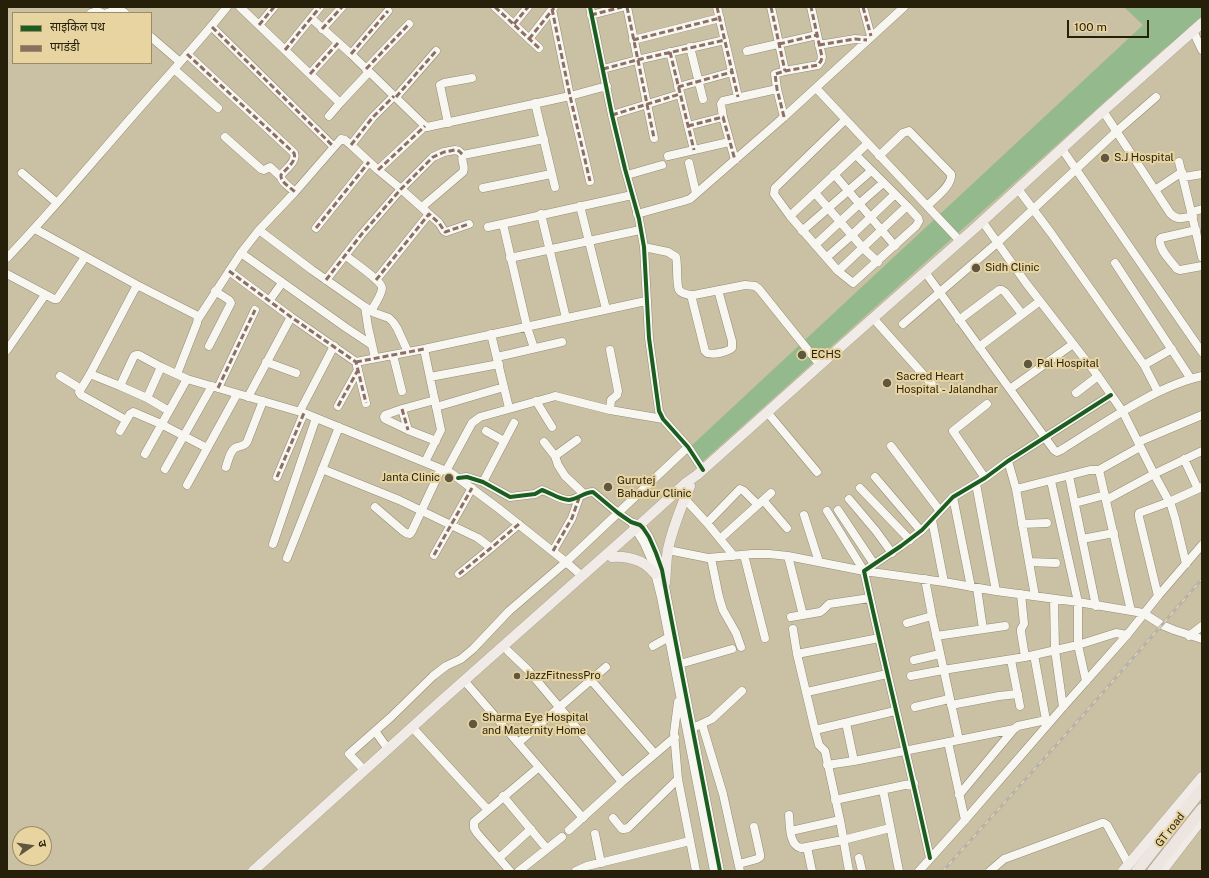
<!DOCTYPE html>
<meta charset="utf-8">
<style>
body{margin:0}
#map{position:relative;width:1209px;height:878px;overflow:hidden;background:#cac0a4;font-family:"Public Sans","Noto Sans Devanagari",sans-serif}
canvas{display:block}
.frame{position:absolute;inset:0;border:8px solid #261f0a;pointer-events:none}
.legend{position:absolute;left:12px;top:12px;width:140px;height:52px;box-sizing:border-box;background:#e7d4a1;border:1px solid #9a8c65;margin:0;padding:5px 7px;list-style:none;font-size:12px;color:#261f0a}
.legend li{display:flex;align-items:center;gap:8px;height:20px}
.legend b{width:20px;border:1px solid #9a8c65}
.north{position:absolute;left:12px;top:826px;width:40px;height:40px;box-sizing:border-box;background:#e7d4a1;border:1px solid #9a8c65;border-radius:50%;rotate:77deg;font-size:11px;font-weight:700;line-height:16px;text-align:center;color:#261f0a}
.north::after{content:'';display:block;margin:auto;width:14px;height:18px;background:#5f5740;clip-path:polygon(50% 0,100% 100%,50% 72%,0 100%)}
.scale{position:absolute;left:1067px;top:20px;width:82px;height:18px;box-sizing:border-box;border:2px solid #261f0a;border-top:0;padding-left:5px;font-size:12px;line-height:14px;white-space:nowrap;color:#261f0a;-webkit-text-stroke:3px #e7d4a1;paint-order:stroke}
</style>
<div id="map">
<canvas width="1209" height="878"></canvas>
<div class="frame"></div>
<ul class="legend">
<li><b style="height:5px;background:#1b5e20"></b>साइकिल पथ</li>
<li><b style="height:5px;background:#8d6e63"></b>पगडंडी</li>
</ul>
<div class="north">उ</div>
<div class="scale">100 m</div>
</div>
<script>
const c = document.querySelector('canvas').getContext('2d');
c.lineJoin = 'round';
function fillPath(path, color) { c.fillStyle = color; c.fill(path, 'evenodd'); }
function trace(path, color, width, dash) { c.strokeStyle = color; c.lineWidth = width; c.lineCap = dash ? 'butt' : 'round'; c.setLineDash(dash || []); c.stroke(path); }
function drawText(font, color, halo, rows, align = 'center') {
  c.font = font + ' "Public Sans",sans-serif'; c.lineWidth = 4; c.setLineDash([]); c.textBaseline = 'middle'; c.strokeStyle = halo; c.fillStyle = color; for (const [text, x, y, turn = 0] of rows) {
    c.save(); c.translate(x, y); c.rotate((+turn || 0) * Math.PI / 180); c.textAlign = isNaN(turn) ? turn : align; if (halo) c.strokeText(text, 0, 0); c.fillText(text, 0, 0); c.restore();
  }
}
fillPath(new Path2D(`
 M1124,7H1202V21L1170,50L1166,47L702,462L690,447L1143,25Z`), '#94b98c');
const minor = new Path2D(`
 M240,7L340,103
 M495,7L539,48
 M590,7L612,115L625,169L639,219L644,247L649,338L659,411L663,419L688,447L703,470
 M627,7L654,138
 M717,7L738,97
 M771,7L785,71
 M863,7L871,36
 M552,9L570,96L590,181
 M91,13L97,11L102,13
 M107,13L119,9L125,13
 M591,15L622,7
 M311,18L351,54L423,124L427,127L570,96L607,86
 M514,24L528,7
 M259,25L274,7
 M212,27L334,147
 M322,29L342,7
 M1193,31L1202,50
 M151,37L180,62
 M529,39L554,7
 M633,40L720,18
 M819,45L855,39L867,40
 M690,47L703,99
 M285,50L320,7
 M747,51L817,35
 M670,52L694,150
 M187,54L294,153C297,161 287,168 281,175C280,182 290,187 295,192
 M351,54L388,11
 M174,69L218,108
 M366,69L409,24
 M603,69L637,60L725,40
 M310,74L338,43
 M678,87L732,72
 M816,88L960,241
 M396,97L436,51
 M535,103L555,187
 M1103,111L1170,213C1177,221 1183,218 1193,216
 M612,115L680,94
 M329,116L340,103L369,72
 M723,117L721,104L723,101L777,89
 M784,117L777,89L775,74L785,71L818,65L821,61L822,57L811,7
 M448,123L440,85L444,83L472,78
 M688,126L723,117L735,160
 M225,137L261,169L264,170L270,167L281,177
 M867,144L790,216L838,271L853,283L916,226L919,221L918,218L907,206
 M351,145L373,117L394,96
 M1062,149L1202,352
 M668,156L729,142
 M879,156L903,133L909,131L951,174C953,185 935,198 927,206
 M1179,162L1202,257
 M689,163L696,193
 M378,170L425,126
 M22,173L57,203
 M834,174L895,246
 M627,175L662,165
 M1184,177L1202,174
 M483,188L551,174
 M1018,189L1051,233L1144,365L1158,392
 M1155,190L1182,172
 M815,193L863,248L878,262
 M580,206L606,309
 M422,207L463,172C466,166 460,160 463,155L544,139
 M1192,212L1202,209
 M541,214L566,318
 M637,214L684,201L690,199L784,117L904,7
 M790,216L774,194L775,188L845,120
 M982,221L1026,283L1098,376L1123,412L1154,474L1171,505L1175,518L1186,564
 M503,224L527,327L534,348
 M488,227L632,195
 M316,228L369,162
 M35,229L137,285L196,315L198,318L197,323L177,374
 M259,230L312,270L365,307L375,313L389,318L393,322L397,328L408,352
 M1196,230L1161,238L1160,239C1158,249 1171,261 1177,269L1180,270L1202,266
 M802,231L871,171
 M815,245L859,204L883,183
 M644,247L668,252L676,257C678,265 676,284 679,290C682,294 689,295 694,295L745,285L755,286L759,289L820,365
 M241,253L345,327L372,345
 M345,255C352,261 382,281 382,288C382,294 374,306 371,311
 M827,257L852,235L895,194
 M7,258C50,213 89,166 130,119C162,82 196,46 227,7
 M510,258L640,230
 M1115,263L1191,379
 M229,271L291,317L356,362L366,403
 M838,271L907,206L856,155
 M925,272L1054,450L1057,452L1061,450C1103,424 1154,387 1202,376
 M7,274L54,299H57L85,257
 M326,280L361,235L401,189L433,157L444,152L455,150L459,151L463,155
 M376,280L429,214
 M691,295L705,351L707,353C714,355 727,352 732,348V341L718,290
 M269,301L282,283
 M365,307L368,327L375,358
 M873,318L937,390
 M198,319L241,253L259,230L295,192L341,139L345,140L351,145L378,170L401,189L439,223L444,231L446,232L469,224
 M959,320L999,290H1002L1005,292L1022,314
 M903,324L997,243L1117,131L1156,97
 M491,334L509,408
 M209,346L231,303L229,300L215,291
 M979,347L1040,301
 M424,349L441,430L425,462
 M7,350L45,295
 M393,355L402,391
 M497,357L562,342
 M266,362L296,373
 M356,362L424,349L646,301
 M1144,365L1172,349
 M90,374L120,386L147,398L161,367
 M60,376L81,389L90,374L137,285
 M430,377L499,364
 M120,386L134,356L136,355H139L161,367L187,379L304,413L451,473L498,508L566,562L582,576
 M218,388L255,310
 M81,389L79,392L81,395L126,420
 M1010,389L1073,344
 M1076,393L1098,376
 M248,397L291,317
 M147,398L169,411
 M435,400L402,409L385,415L384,417L385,419L408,430L436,441
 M536,401L552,427
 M338,406L358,370
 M436,407L504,387
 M402,409L408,430
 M610,410L611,400L617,395L618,391L610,350
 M300,411L334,346
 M767,412L817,472
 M120,431L130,414L133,412L161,424L207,448
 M486,431L504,441
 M544,442L555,456L558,465L565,476L584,494
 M1138,442L1202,415
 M891,446L940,511
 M145,454L187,379
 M555,456L577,440
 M1184,459L1198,489
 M1008,461L1016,489
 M226,467C228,461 230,451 235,448C240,445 244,447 247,442L263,401
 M165,469L212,386
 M322,469L399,500L478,538L491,548
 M446,471L472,423L480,417L552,397L555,396L610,410L663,419
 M1069,476L1096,606
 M277,477L304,413
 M875,477L921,531
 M458,478L467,477L483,482L510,497L535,494L542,490C551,493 560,500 569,500C579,499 584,492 593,492L618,513L631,522L640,525L643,528L649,537L656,553L662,570L667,597L720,871
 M985,478L953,431L987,404
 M1051,481L1078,602V645L1086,681
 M483,482L514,423
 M976,484L996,591
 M187,485L237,394
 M860,488L910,540
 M953,497L971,587
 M685,499L707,523L734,556
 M849,499L876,531L892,553
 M763,500L787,528
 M1106,500L1154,474L1202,451
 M1075,503L1105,495
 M375,507L403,531L406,533L410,534L412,531L441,469
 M838,510L874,564
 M827,511L864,571
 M804,515L819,562
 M932,520L944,582
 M707,523L740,489L744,491L758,505
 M1022,524L1047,523
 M633,525L644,543L652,561L661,597L714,871
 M720,539L771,493
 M1082,539L1114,533
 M273,544L316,418
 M668,550L708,558L752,554H769L788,556L864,571L944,582L996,591L1078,602L1143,613L1162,625L1174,630L1202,639
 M553,551L572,518L579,498
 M434,555L472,488
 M744,555L765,638
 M788,556L803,615
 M287,558L339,427
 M711,558L719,597L723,610L736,633L741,647
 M1029,562L1056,563
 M459,574L491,548L519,524
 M925,579L932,616L959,740
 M977,588L983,629
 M1021,594L1024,624L1021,629V632L1025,657
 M1035,596L1016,489L1090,470H1099
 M1158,596L1139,517V513L1169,502L1202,487
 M1054,599L1055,650L1063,707
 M1131,611L1099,470L1140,447
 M791,617L820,612L823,610L829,604L870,598
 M907,623L932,616
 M793,629L797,654L815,730L819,745L825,751L840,820L849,871
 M936,636L1005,626
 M1189,636L1202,626
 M653,646L669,637
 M508,651L528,670L622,782
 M797,654L879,638
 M914,660L940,654
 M1011,660L1020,706
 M680,664L732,649
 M911,676L943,670L1025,657L1078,645L1116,633L1127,635
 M591,680L655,754
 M468,685L583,818
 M807,692L887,674
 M678,702L674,733L678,779L696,871
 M951,705L999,696L1018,694
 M915,707L949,699
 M846,723L854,761
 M702,724L723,794L740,871
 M697,726L712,719L742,691
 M412,727L488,810
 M815,730L895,711
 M375,731L388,749
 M948,742L965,820
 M518,743L606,667
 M827,765L854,761L1014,729L1018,726L1046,720L1034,655
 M364,770L349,754L391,717L433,676L446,666L461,659L473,649L509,611L566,562L688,447
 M883,790L899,871
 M959,795L1014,729
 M503,796L547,849
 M835,800L914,783
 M789,815C790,826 789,845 801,848L843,840L890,828
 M613,818L622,829H624L628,828L678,779
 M569,830L622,782L675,737
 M791,831L840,820
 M595,834L601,863
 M807,847L812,871
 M499,858L531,829
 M859,858L862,871
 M930,858C909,762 885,667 864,571L901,546L922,530L953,497L985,478L1008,461L1111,395
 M739,864L757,859L760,857V854L754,827
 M510,871L477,833L474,828V822L539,767
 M519,871L562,837
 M576,871L587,866L690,841
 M919,871L965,820L1063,707L1127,635L1158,596L1202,545
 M990,871L1004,859L1102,823H1104L1107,825L1129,865`);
const major = new Path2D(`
 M612,557C629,556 645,561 655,574
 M665,583C666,572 666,560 668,549C673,527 681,507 690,486
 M253,871L440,702L635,529L687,482L697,475L820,365L975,228L1103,111L1202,23
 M1123,871L1202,777
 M1162,871L1202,819`);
const highway = new Path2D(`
 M1137,871L1202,789
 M1153,871L1202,809`);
trace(minor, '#938b75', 9);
trace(major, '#aea192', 11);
trace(highway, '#aea192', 12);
trace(minor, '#f7f6f1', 8);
trace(major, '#f0ebe6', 10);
trace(highway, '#ede5df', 11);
const rail = new Path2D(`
 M943,871L1085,713L1202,579`);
trace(rail, '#b5b2ac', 3);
trace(rail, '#e7d4a1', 1.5, [4.5]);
trace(new Path2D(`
 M495,7L539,48
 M627,7L654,138
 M717,7L738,97
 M771,7L785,71
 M863,7L871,36
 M552,9L570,96L590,181
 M591,15L622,7
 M514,24L528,7
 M259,25L274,7
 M212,27L334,147
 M322,29L342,7
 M529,39L554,8
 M633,40L720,18
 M779,44L817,35
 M819,45L855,39L867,40
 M285,50L320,7
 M670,52L694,150
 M187,54L294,153C297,161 287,168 281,175C280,182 290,187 295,192
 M351,54L388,11
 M366,69L409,24
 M603,69L637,60L725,40
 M310,74L338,43
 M678,87L732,72
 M396,97L436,51
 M612,115L680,94
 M784,117L777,89L775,74L785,71L818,65L821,61L822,57L811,7
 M688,126L723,117L735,160
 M351,145L373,117L394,96
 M378,170L425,126
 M316,228L369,162
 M229,271L291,317L356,362L366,403
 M326,280L361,235L401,189L433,157L444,152L455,150L459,151L463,155
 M376,280L429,214L439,223L445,232L469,224
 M356,362L424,349
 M218,388L255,310
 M338,406L358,370
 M402,409L408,430
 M277,477L304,413
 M553,551L572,518L579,498
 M434,555L472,488
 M459,574L491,548L519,524`), '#8d6e63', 3, [6, 3]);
trace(new Path2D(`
 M590,7L612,115L625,169L639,219L644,247L649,338L659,411L663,419L688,447L703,470
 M458,478L467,477L483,482L510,497L535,494L542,490C551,493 560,500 569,500C579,499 584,492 593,492L618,513L631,522L640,525L643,528L649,537L656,553L662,570L667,597L720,871
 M930,858C909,762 885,667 864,571L901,546L922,530L953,497L985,478L1008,461L1111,395`), '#1b5e20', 4);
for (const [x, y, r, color] of [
 [1105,158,5,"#5f5740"],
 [976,268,5,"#5f5740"],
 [802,355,5,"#5f5740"],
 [1028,364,5,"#5f5740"],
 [887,383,5,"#5f5740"],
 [449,478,5,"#5f5740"],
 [608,487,5,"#5f5740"],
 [517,676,4,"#5f5740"],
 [473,724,5,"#5f5740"]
]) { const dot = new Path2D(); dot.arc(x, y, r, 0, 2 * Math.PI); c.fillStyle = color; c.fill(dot); trace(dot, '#e7d4a1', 1.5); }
drawText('11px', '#261f0a', '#e7d4a1', [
 ["S.J Hospital",1114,158],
 ["Sidh Clinic",985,268],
 ["ECHS",811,355],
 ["Pal Hospital",1037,364],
 ["Sacred Heart",896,377],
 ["Hospital - Jalandhar",896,390],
 ["Janta Clinic",440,478,"right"],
 ["Gurutej",617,481],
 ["Bahadur Clinic",617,494],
 ["JazzFitnessPro",525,676],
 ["Sharma Eye Hospital",482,718],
 ["and Maternity Home",482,731]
], 'left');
drawText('11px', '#261f0a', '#e7d4a1', [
 ["GT road",1170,830,-52]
]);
</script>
